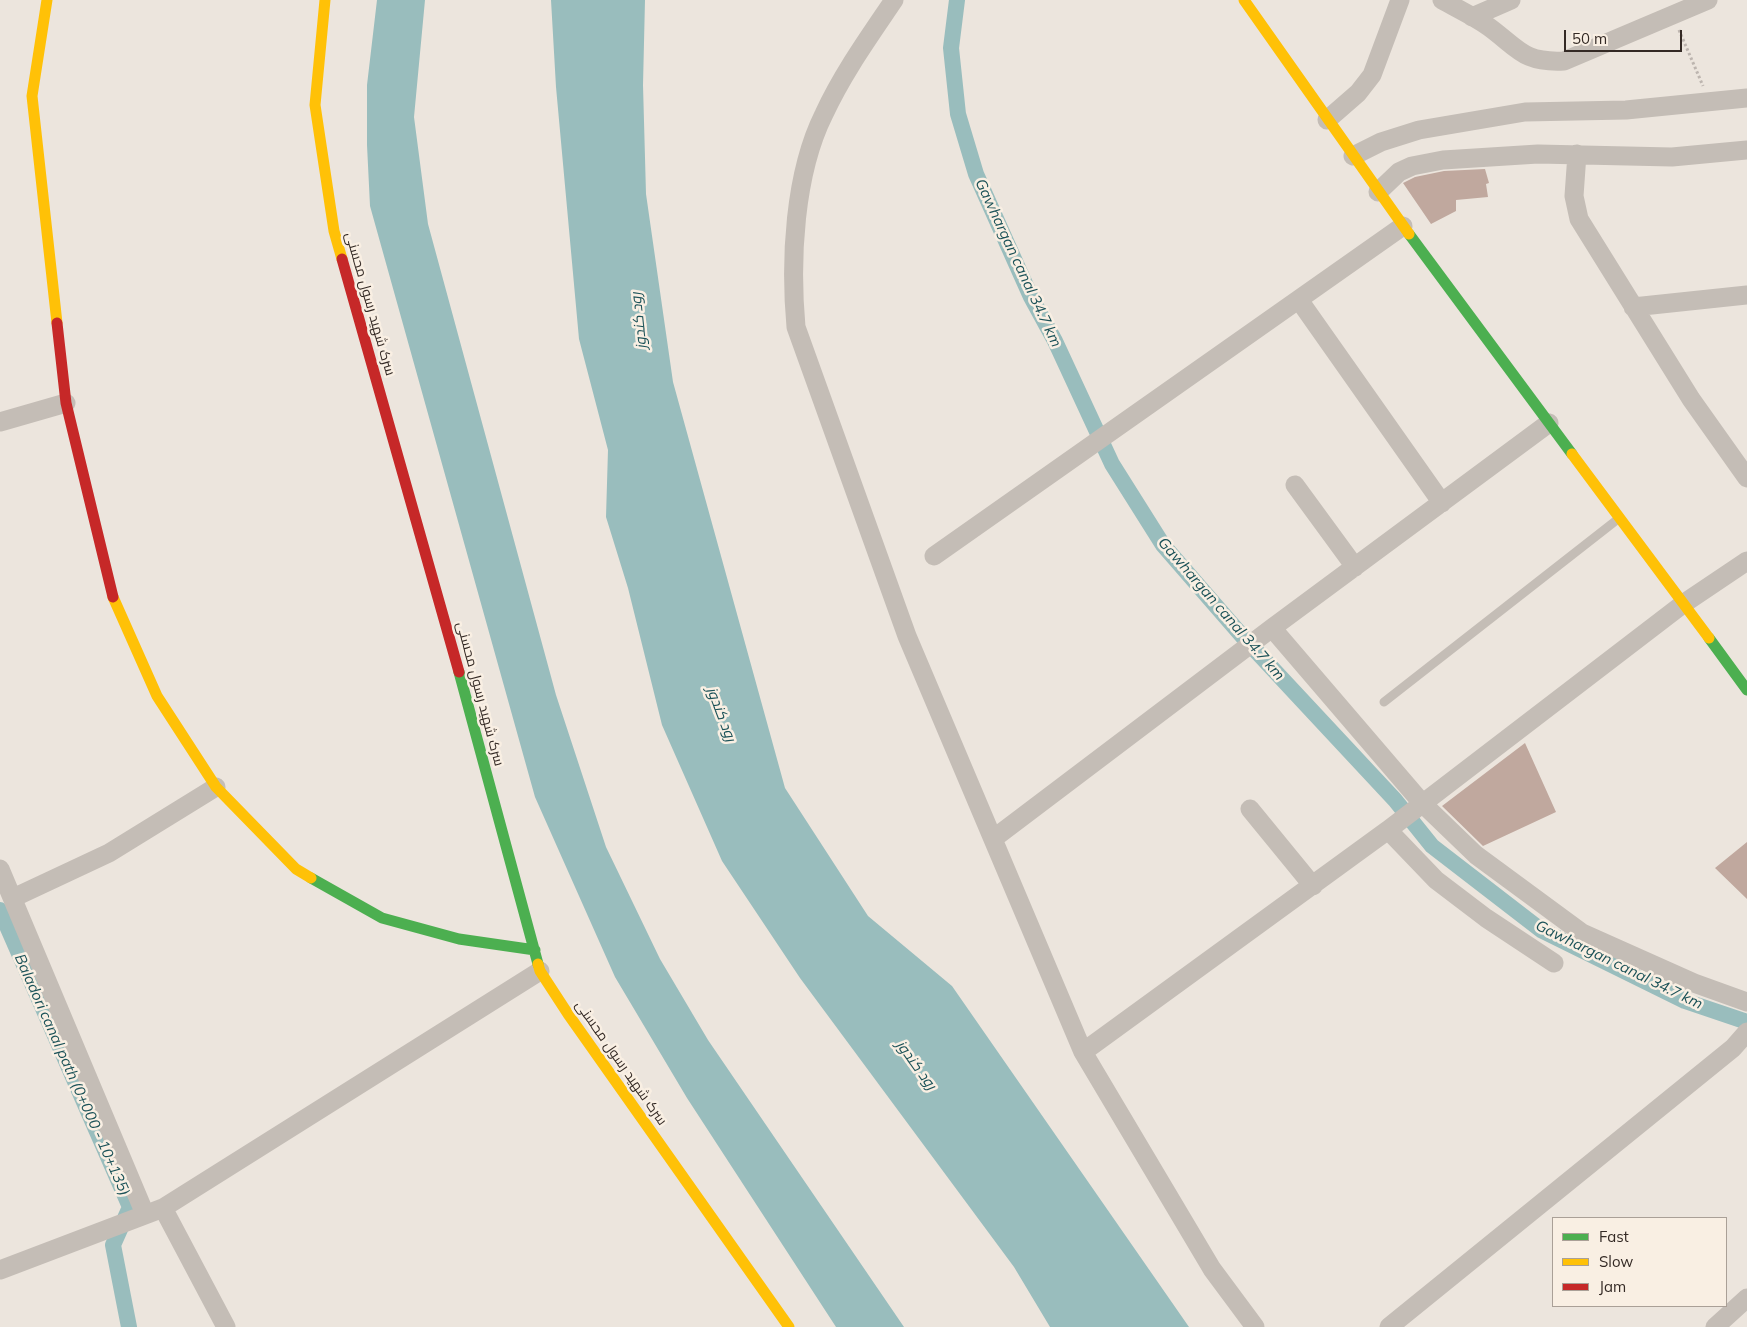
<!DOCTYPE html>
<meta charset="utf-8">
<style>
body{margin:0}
#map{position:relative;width:1747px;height:1327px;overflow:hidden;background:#ece5dd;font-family:Mulish,sans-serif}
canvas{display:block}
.legend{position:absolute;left:1552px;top:1217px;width:175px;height:90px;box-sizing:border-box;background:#f9efe3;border:1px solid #aaa097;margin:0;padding:6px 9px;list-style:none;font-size:15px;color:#342a25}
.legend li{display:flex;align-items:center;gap:10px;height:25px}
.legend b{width:25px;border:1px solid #aaa097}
.scale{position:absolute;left:1564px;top:30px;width:118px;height:22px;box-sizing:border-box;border:2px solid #342a25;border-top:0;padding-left:6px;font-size:15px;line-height:18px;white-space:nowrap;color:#342a25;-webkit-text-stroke:4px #f9efe3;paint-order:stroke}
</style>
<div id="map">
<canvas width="1747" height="1327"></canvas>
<ul class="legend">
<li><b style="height:6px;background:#4caf50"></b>Fast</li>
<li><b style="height:6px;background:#ffc107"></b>Slow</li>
<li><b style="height:6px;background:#c62828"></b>Jam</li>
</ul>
<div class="scale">50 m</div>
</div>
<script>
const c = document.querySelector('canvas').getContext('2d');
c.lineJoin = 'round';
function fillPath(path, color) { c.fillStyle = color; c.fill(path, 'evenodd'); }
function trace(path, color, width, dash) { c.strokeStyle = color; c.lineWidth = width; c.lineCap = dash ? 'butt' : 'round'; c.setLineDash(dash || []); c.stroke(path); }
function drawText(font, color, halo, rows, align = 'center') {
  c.font = font + ' Mulish,Cairo,sans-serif'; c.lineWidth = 5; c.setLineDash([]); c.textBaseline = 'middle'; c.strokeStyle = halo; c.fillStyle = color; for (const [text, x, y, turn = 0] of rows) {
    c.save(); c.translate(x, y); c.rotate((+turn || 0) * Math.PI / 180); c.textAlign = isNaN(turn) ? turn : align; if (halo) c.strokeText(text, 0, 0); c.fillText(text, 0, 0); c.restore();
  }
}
fillPath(new Path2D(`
 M377,0H425L414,117L428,224L556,695L606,847L660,959L708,1040L904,1327H836L687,1098L615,977L535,797L370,206L367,145V85Z
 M551,0H645L643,85L646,194L673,382L785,788L868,916L952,986L1189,1327H1050L1014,1267L800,978L722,861L662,725L628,588L606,517L608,450L579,339L556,87Z`), '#99bdbd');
trace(new Path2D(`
 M957,0L951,48L958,114L976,174L1031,297L1055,341L1112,464L1163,545L1243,637L1395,800L1432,846L1541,930L1685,1001L1747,1022
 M0,910L130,1207L113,1245L129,1327`), '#99bdbd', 16);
fillPath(new Path2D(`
 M1485,169L1489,183L1486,184L1488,197L1456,200V211L1431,224L1403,183L1415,177L1444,171Z
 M1525,743L1556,812L1483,846L1442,806Z
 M1747,842V899L1715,868Z`), '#c0a89e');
trace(new Path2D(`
 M1679,30L1703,86`), '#bdb5af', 3, [2.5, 2.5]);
trace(new Path2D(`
 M1384,702L1618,519`), '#c4bdb6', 9);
trace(new Path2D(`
 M894,0C869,37 843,73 824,114C794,174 790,261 796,327L907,636L1083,1052
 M1442,0C1458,9 1475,17 1489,27C1519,49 1523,63 1564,61L1708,0
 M1472,17L1511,0
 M1327,120L1358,93L1372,75L1400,0
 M1577,154L1574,196L1579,219L1691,399L1747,478
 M1353,156L1381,142L1419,130L1525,112L1626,110L1747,98
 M1378,192L1399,172L1412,166L1443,160L1538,154L1672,157L1747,150
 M1299,300L1442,503
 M1633,307L1747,295
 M0,422L66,403
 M1295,485L1355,567
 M934,556L1403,226
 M1272,628L1422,803L1476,855L1582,933L1694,983L1747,1002
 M1250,809L1313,886
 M1388,830L1436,880L1486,918L1554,963
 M993,839L1272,628L1549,423
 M0,869L145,1214
 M13,898L109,853L216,787
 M163,1208L226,1327
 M0,1270L163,1208L540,971
 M1255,1327L1212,1269L1083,1052L1388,830L1683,604L1747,561
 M1389,1327L1733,1048L1747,1032
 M1715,1327L1747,1298`), '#c4bdb6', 19);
trace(new Path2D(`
 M1409,234L1572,454
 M1709,638L1747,690
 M459,672L538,964
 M311,878L382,918L459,939L535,950`), '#4caf50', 11);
trace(new Path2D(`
 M47,0L32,96L57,323
 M325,0L315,105L334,231L342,259
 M1244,0L1409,234
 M1572,454L1709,638
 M113,597L157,696L216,787L296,869L311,878
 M538,964L540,971L568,1014L789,1327`), '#ffc107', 11);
trace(new Path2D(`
 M342,259L459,672
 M57,323L66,403L113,597`), '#c62828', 11);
drawText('14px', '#342a25', '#f9efe3', [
 ["سرک شهید رسول محسنی",370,304,74],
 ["سرک شهید رسول محسنی",480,694,75],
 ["سرک شهید رسول محسنی",621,1063,55]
]);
drawText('italic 15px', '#1a5157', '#f9efe3', [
 ["Gawhargan canal 34.7 km",1018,263,65],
 ["رود کندوز",639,321,-96],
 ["Gawhargan canal 34.7 km",1221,609,49],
 ["رود کندوز",721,714,69],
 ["Gawhargan canal 34.7 km",1619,965,26],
 ["رود کندوز",916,1065,54],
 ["Baladori canal path (0+000 - 10+135)",72,1075,66]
]);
</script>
